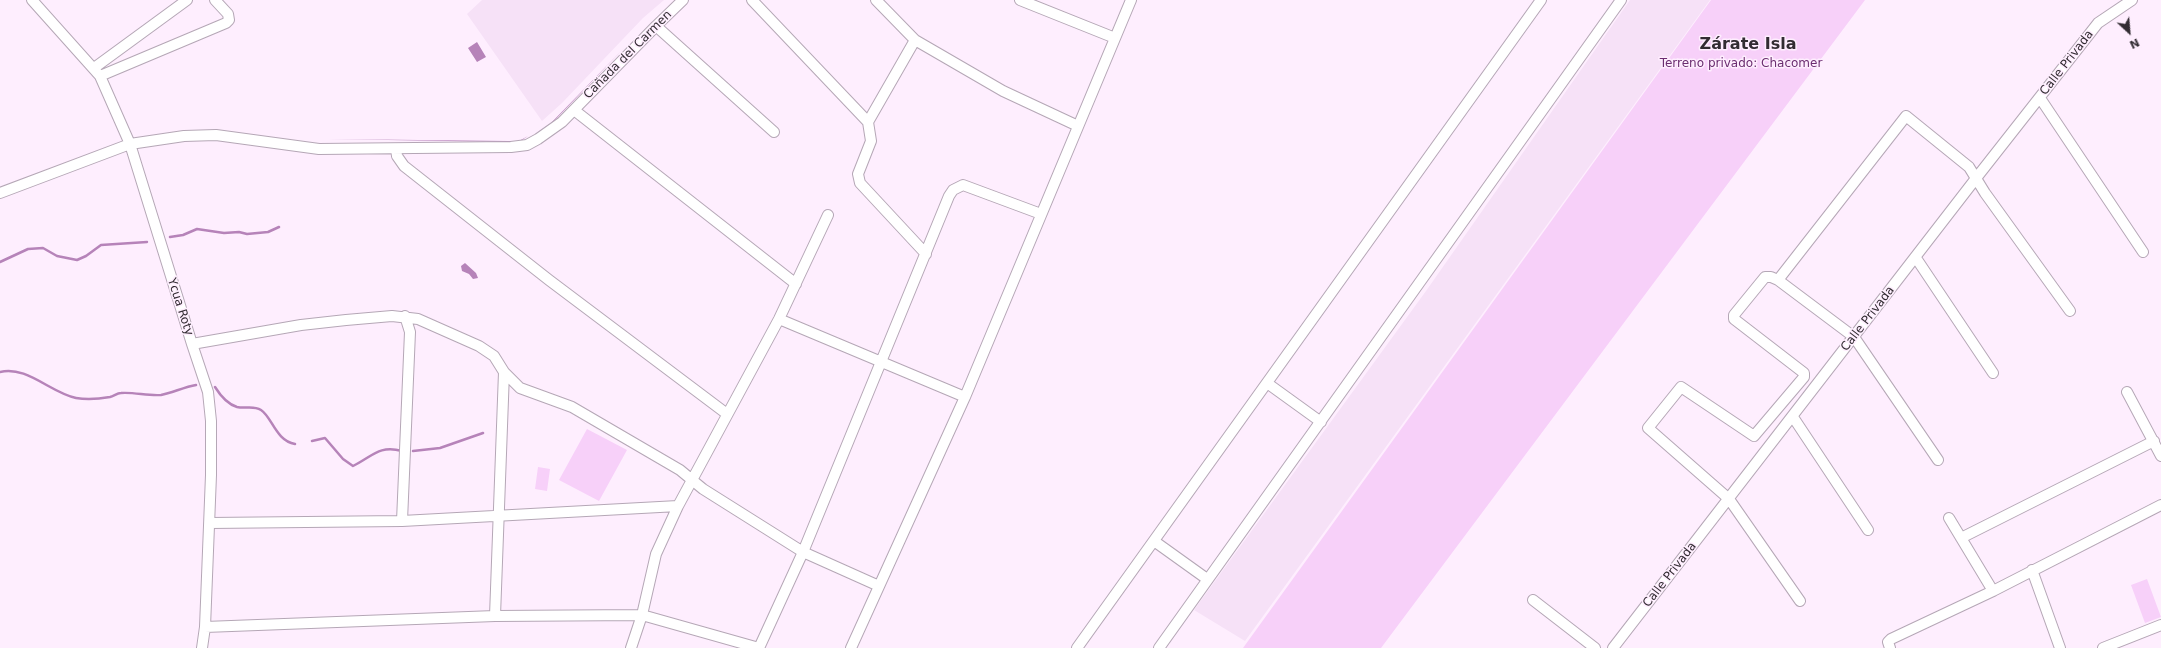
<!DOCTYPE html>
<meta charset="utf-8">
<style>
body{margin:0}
#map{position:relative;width:2161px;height:648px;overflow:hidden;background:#feeefe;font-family:"DejaVu Sans",sans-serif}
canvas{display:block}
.north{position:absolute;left:2109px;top:12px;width:40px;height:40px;-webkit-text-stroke:3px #feeefe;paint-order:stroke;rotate:154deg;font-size:11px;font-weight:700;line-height:16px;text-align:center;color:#322c32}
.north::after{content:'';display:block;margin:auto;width:14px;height:18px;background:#322c32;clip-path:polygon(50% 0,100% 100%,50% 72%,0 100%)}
</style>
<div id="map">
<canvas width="2161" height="648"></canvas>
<div class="north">N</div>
</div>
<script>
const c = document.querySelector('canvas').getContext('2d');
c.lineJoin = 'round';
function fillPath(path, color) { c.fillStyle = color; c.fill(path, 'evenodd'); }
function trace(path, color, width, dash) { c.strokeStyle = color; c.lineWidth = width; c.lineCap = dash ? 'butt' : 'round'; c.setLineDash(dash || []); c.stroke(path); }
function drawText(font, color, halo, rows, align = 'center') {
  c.font = font + ' "DejaVu Sans",sans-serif'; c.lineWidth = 3; c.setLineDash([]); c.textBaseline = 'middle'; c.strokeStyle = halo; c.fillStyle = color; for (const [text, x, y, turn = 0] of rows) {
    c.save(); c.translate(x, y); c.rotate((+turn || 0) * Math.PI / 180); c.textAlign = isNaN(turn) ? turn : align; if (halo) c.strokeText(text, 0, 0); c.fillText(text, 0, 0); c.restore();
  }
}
fillPath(new Path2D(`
 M482,0H664L643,18L562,103L542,121L467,14Z
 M1630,0H1710L1245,641L1194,610L1426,291Z`), '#f6e1f7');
fillPath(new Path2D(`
 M1711,0H1865L1381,648H1243Z
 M587,429L627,450L599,501L559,480Z
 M538,467L550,469L547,491L535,489Z
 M2147,579L2161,617L2145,623L2131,585Z`), '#f7d0f9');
fillPath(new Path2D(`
 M477,42L486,57L477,62L468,48Z
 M625,47L552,123L535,134L551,123Z
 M528,136L519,142H508L328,139L508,141H519Z
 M465,263L476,273L478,278L473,279L469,274L462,271L461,266Z`), '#b683b9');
trace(new Path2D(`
 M170,237L183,235L197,229L224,233L239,232L247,234L268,232L279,227
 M0,262L28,249L43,248L57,256L77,260L86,256L101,245L147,242
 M0,372C26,365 51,393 76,398C87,400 99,399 110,397C114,396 117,393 121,393C135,392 147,396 161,395C172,393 184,387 196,385
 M215,387C220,395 227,404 237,407C246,409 253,405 261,410C272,417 276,441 295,444
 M312,441L325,438L343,459L353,466C373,456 379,445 402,451
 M413,451L440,448L483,433`), '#b683b9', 2.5);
const minor = new Path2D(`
 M32,0L100,76L130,144L192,344L208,392L211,421V475L205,627L202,648
 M752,0L868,122L871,141L858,174L860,183L926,254
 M876,0L915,40L1003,91L1078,126
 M1020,0L1115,38
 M656,26L774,132
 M94,68L187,0
 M100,76L226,23L229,20L228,14L215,0
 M2040,98L2143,252
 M574,110L796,284
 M868,122L915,40
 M396,149L397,156L404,166L549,280L727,414
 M0,193L130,144L184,136L216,135L319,149L511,147L527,145L538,139L562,122L656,26L683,0
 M1916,258L1993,373
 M1778,280L1906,116L1969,167L1985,193L2070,311
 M779,319L965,397
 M192,344L301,325L346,320L392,316L418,319L479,346L494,356L504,372L520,388L572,407L680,470L703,489L803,552L879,586
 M1267,383L1321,422
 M2127,392L2161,456
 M1793,417L1868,530
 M1949,518L1993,591
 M402,521L410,332L405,316
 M210,523L402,521L678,506
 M1961,538L2154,441
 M1154,541L1207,579
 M2032,570L2060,648
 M1533,600L1595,648
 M1800,601L1729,499L1648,428L1681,387L1754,436L1804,377V373L1734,319V315L1765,277H1771L1778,280L1854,337L1938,460
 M495,616L504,372
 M205,627L495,616L642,615L759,648
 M631,648L642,615L656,554L678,506L779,319L828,215
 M759,648L803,552L949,196L953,190L963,185L1041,214
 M851,648L965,397L1131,0
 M1077,648L1541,0
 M1159,648L1621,0
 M1613,648L1977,177L2098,23L2132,0
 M1890,648L1888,642L1891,639L1993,591L2161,505
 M2103,648L2161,625`);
trace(minor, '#b5a7b6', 12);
trace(minor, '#fff', 10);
drawText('12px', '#322c32', '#feeefe', [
 ["Cañada del Carmen",628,55,-45],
 ["Calle Privada",2067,63,-52],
 ["Ycua Roty",180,307,72],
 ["Calle Privada",1868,319,-52],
 ["Calle Privada",1670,575,-52]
]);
drawText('12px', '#6b2d70', '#feeefe', [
 ["Terreno privado: Chacomer",1741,64]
]);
drawText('bold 16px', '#322c32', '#feeefe', [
 ["Zárate Isla",1748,45]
]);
</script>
